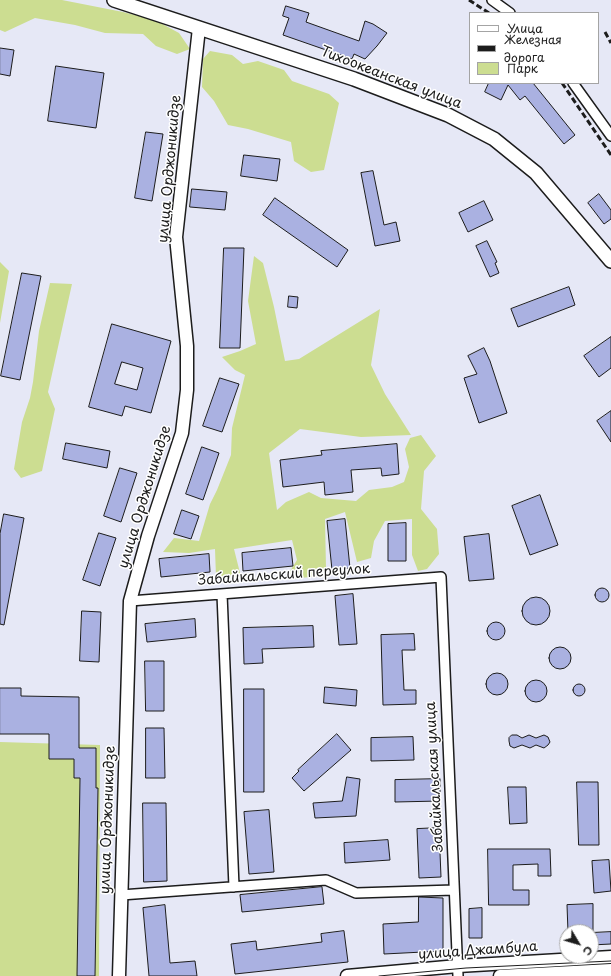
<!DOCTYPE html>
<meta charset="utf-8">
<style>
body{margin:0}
#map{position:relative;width:611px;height:976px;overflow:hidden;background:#e6e8f6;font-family:"Playpen Sans",sans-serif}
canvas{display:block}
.legend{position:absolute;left:469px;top:12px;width:130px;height:72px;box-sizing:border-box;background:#fff;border:1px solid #a4a4a4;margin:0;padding:5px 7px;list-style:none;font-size:12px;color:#1c1c1c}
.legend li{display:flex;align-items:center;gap:8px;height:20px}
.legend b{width:20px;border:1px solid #a4a4a4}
.north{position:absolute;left:559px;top:924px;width:40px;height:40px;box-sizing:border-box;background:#fff;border:1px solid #a4a4a4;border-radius:50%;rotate:128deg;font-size:11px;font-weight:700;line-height:16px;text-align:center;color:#1c1c1c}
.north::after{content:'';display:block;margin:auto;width:14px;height:18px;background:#1c1c1c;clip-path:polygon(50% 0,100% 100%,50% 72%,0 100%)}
</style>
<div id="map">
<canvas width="611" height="976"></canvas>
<ul class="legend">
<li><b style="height:5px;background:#fff"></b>Улица</li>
<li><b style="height:5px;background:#1c1c1c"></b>Железная дорога</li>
<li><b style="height:11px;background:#ccdd91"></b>Парк</li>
</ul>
<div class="north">С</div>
</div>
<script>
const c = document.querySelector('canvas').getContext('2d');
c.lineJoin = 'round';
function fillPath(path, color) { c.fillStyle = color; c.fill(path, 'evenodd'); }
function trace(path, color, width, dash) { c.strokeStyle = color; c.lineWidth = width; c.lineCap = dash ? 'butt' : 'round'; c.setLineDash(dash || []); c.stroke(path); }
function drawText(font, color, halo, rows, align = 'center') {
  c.font = font + ' "Playpen Sans",sans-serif'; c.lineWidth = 3; c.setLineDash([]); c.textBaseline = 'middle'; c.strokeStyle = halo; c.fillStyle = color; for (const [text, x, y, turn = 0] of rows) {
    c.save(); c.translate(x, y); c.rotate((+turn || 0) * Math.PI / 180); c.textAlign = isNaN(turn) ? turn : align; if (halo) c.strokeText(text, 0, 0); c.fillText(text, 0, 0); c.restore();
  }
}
fillPath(new Path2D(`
 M0,0H62L123,12L155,20L179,33L190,49L177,54L156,46L143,34L105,33L75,25L35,18L5,32L0,30Z
 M210,51L232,55L243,64L258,61L284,70L292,81L329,94L339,103L324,170L311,172L294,161L291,142L248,129L228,125L214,101L202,87L203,59Z
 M254,256L263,263L274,307L285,361L299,359L380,309L371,365L385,394L411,435L361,437L300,429L269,453L277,510L286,502L309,492L321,498L356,501L369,490L392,487L404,482L409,467L405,449L410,438L421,435L436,456L424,471L421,509L437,529L439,554L427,569L418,571L412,555V519L385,521L374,541L371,558L357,562L345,512L325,519L326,568L319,576L292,579L287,576L297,560L292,540L234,549L241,577H216L215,549L189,553L163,552L174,538L199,541L210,504L217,490L231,455L232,428L245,375L235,370L222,357L240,351L256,344L248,301Z
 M0,262L9,271L0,323Z
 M50,283L72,284L48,392L55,409L42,471L21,478L14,469L22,422L30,398L33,382L39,331Z
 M0,742L100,745L99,976H0Z`), '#ccdd91');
const building = new Path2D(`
 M286,6L309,13L306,22L359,41L365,21L373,24L387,33L377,46L365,59L354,54L352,59L283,35L289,18L283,16Z
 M0,48L14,50L10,76L0,74Z
 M56,66L104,73L96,128L48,121Z
 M489,83H533L575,135L564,144L525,96L520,100L508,85L501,100L485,92Z
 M146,132L163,134L152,201L135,198Z
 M244,155L280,159L277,181L241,176Z
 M373,171L384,225L396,222L400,241L375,246L361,173Z
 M192,189L227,192L225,210L190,207Z
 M599,194L611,210V219L604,224L588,203Z
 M275,198L348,250L337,267L263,215Z
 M484,201L493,220L468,232L459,213Z
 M487,241L497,262L495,263L499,273L490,277L476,246Z
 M224,248H244L240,348H220Z
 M22,273L41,276L20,380L1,376Z
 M569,287L575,305L518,327L511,309Z
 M289,296L298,297L297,308L288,307Z
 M112,324L171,341L151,413L125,406L122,416L89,407ZM122,362L143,368L137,390L115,384Z
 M611,337V368L599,377L584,356Z
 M484,348L490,361L507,413L479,423L464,378L477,374L468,356Z
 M220,378L239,384L222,432L203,426Z
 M611,411V442L597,421Z
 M66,443L110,451L107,468L63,459Z
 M397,444L399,474L382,476L381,468L351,470L353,492L325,495L324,482L283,487L280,460L322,455L321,451Z
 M202,447L219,453L203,500L186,494Z
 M120,468L137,473L121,522L104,516Z
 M540,495L558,545L530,555L512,506Z
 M182,510L199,516L191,539L174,534Z
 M4,514L24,518L4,625L0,624V534Z
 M345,519L350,568L332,570L327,521Z
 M406,523V561H388V524Z
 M99,533L116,538L100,586L83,580Z
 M489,534L494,579L469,581L464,537Z
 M291,548L293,566L243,571L242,553Z
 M209,554L210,572L161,577L159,559Z
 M595 595a7 7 0 1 1 14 0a7 7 0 1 1-14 0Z
 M353,594L357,644L339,645L335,596Z
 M522 611a14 14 0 1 1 28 0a14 14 0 1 1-28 0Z
 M82,611L101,612L99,662L80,661Z
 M195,619L196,637L147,642L145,624Z
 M487 631a9 9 0 1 1 18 0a9 9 0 1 1-18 0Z
 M313,626L314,647L262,649L263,663L244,664L243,628Z
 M414,634L415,650H402L404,690H416V704L383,705L381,635Z
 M549 658a11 11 0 1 1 22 0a11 11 0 1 1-22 0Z
 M145,661H164V711H146Z
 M486 684a11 11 0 1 1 22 0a11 11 0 1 1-22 0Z
 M525 691a11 11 0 1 1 22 0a11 11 0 1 1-22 0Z
 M573 690a6 6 0 1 1 12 0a6 6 0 1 1-12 0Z
 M325,687L357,690L356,706L324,703Z
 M0,688H21V696L79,697V748H96V788H98L95,976H77L80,778H74V759H49V734H0Z
 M244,689H264V792H244Z
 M146,728H164L165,778H146Z
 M337,734L351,750L304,791L292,778L299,771L298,770Z
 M512,735H517L522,738L529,735L536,738L544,735L548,737L550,742L548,745L544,748L536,745L530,748L522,745L514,748L510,746L509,741V738Z
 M413,737L414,760L371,761V738Z
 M347,777L360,779L356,816L315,818L313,803L342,801Z
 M440,779V801L395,802V780Z
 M577,782H598L599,845H579Z
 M508,787H526L527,823L510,824Z
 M143,803H166L167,881L144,882Z
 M269,810L274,872L249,874L244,812Z
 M439,828L441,877L419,878L417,829Z
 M388,840L390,860L345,863L344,843Z
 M488,849H550L551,876H538V864L513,865V890H529V905H489Z
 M609,860L611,891L594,893L592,861Z
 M322,887L324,904L242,912L240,895Z
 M419,897L443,898V951L384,954L383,924L418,922Z
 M593,904V932H568L567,905Z
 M165,905L170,963L195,961L197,976H149L143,908Z
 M482,908V938H469V909Z
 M344,931L348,962L235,974L231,944L256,941L257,950L322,942L321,934Z
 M611,932V944L591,945V933Z`);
fillPath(building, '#aab1e1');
trace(building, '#1c1c1c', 1);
const minor = new Path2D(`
 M492,0L510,13
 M573,83L611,136
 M222,594L234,887
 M130,601L441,577L458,976
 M121,895L326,880L356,893L454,890`);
const tertiary = new Path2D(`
 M119,976L130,601L148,536L182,433L187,390V346L176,237L199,28
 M347,976L458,966L611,957
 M500,976L611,970`);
const secondary = new Path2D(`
 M114,0L354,79L448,115L494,139L536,173L611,261`);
trace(minor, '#1c1c1c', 12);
trace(tertiary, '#1c1c1c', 15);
trace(secondary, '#1c1c1c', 16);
trace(minor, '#fff', 9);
trace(tertiary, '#fff', 12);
trace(secondary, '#fff', 13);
trace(new Path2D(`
 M379,976L466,968L611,961`), '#1c1c1c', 1);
trace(new Path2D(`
 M469,0L489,13
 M605,32L611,43
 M562,83L611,155`), '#1c1c1c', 3, [6, 3]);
drawText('14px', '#1c1c1c', '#fff', [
 ["Тихоокеанская улица",391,78,21],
 ["улица Орджоникидзе",170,169,-85],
 ["улица Орджоникидзе",145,497,-73],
 ["Забайкальский переулок",284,575,-4],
 ["Забайкальская улица",435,777,-93],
 ["улица Орджоникидзе",108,820,-88],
 ["улица Джамбула",478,951,-4]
]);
</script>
